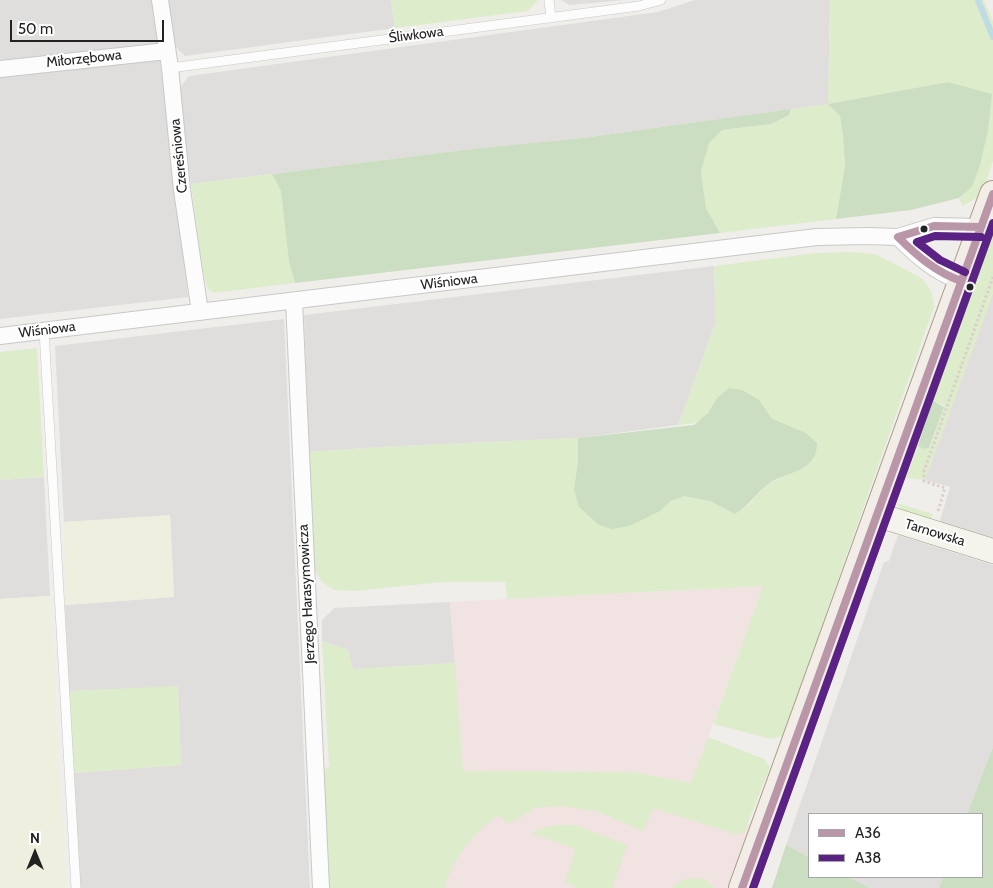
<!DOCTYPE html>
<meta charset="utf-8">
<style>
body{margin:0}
#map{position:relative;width:993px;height:888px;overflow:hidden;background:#f0eeeb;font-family:Cabin,sans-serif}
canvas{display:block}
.legend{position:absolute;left:808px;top:813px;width:175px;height:65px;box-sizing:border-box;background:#fff;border:1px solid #a7a7a7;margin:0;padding:6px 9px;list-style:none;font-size:15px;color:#222}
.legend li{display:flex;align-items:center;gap:10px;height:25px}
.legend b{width:25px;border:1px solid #a7a7a7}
.north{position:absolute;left:10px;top:828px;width:50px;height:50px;-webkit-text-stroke:4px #fff;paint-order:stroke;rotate:0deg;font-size:14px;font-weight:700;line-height:20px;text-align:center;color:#222}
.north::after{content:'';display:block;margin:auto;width:18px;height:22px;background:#222;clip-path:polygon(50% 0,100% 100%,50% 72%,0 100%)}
.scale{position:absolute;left:10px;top:20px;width:154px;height:22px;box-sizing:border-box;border:2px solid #222;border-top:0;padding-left:6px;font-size:15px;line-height:18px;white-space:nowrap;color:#222;-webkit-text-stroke:4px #fff;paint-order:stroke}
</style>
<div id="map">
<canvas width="993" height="888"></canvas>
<ul class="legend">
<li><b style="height:6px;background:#ba97a8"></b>A36</li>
<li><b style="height:6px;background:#5a2285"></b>A38</li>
</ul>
<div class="north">N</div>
<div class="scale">50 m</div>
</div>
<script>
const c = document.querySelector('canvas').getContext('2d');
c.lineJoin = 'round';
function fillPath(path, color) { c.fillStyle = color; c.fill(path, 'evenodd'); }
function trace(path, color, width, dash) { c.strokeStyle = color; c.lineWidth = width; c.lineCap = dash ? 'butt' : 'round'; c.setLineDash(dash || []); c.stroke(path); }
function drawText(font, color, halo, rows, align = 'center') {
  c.font = font + ' Cabin,sans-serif'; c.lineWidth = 4; c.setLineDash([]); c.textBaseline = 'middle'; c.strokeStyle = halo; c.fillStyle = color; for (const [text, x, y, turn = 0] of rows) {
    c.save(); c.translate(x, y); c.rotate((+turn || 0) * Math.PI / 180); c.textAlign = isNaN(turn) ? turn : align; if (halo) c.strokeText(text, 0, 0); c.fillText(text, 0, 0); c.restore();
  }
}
fillPath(new Path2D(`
 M0,0H153L188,297L0,319Z
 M168,0H391L395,28L185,56L173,44Z
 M561,0H625L570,5Z
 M695,0H830L828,104L583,138L480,148L191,184L179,89L189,76L658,12Z
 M714,266L716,322L678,425L578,438L381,447L309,452L304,315Z
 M993,293V540L939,524L950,487L925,480Z
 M284,319L310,888H80L73,773L181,765L178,687L69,691L65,605L174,597L170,516L64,522L55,346Z
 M44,477L50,596L0,599V480Z
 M898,535L993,565V747L967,814H809V857L786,845L884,562L889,561Z
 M450,602L455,663L353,669L348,650L322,641V620L334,608Z
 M848,877H943L939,888H870Z`), '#dfdedc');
fillPath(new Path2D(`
 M763,586L691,783L630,772L463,771L450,602Z
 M319,794L660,796L755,827L731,888H325Z`), '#f1e3e1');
fillPath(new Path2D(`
 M170,515L174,597L65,605L64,522Z
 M50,596L66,888H0V599Z`), '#efefdf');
fillPath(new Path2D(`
 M391,0H538L528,11L395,28Z
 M830,0H984L993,21V161L983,193L972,201L962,206L959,198L972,187L992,94L948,82L829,104L840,116L843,136L845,166L836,219L720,233L706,208L701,172L709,143L721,130L771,124L789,115L791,109L828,104Z
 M272,174L281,191L289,262L295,283L214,293L208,289L202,268L191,184Z
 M993,232V293L985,316L925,480L906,478L918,446L924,449L930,448L944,407L942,404L932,400Z
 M849,252L875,254L905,269L924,280L932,293L934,307L783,736L771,739L713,724L763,586L507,599L505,582H443L355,591L334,590L322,582L314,568L309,452L381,447L578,438V461L574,489L660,511C667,505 674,497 683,496C698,494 723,507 735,514L748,505L768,484L810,464L806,433L717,398C706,418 701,424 678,425L716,322L714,266L816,253Z
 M37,348L44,477L0,480V352Z
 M897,503L933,514L930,522L903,513Z
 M322,641L348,650L353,669L455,663L463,771L631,772L691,783L708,737L764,759L770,767L744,833L735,834L653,808L643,831L596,811L560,806L535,808L509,824L499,815C474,833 452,857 445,888H325L319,775L329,766Z
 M178,686L181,765L73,773L69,691Z
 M559,825H576L627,845L612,888H578L565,883L575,849L531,833L545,827Z
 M695,878L705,879L714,888H672C678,881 685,879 695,878Z`), '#ddeccb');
fillPath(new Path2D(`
 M948,82L992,94L988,130L980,165L972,187L959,198L911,210L836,219L845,166L843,136L840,116L828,104Z
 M791,109L789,115L771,124L722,130L709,143L701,172L706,208L720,233L295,283L289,262L281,191L272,174L480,148L583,138Z
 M729,388L742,390L759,400L772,419L806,433L817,443C817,474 784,471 767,485C755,495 748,506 735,514L710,501L684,496L671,501L660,511L648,517L629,526L612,529L599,525L579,507L574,489L578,461V438L694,425L708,413L717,398Z
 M932,400L944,407L929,448L924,449L918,446Z
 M993,747V888H939L943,877H982V814H967Z
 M786,845L809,857V877H848L870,888H772Z`), '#cbdec1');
trace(new Path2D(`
 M978,0L993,37`), '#bfdbe3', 6);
const lane = new Path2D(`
 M549,0L551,18
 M170,68L639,6L661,0
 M44,331L76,888`);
const street = new Path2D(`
 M160,0L170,68L182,190L200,312
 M0,69L167,51
 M898,237C916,255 936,273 961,281
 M294,301L321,888
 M0,336L817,237L868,236L898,237L934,226L981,227`);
const secondary = new Path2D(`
 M878,515L993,551`);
const primary = new Path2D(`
 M742,888L993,194`);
trace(lane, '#c9c8c7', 10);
trace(street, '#c9c8c7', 18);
trace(secondary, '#999a82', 25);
trace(primary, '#a79c86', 28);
trace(new Path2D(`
 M938,511L945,488L924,481V471L993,277`), '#dccecd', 3, [2.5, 2.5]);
trace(lane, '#fdfcfc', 9);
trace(street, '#fdfcfc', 16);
trace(secondary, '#f4f4ed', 24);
trace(primary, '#f3ede7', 26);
trace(new Path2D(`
 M961,281C936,272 917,256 898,237L934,226L981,227
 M742,888L993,194`), '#ba97a8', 8);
trace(new Path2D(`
 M965,272L940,260L917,242L935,236L981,237
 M753,888L993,223`), '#5a2285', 8);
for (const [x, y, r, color] of [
 [924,229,4.5,"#222"],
 [970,287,4.5,"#222"]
]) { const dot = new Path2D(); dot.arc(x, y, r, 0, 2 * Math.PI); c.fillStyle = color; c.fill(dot); trace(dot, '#fff', 2); }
drawText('14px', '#222', '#fff', [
 ["Śliwkowa",416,35,-7],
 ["Miłorzębowa",84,59,-6],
 ["Czereśniowa",179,156,-96],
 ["Wiśniowa",449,282,-7],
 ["Wiśniowa",47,330,-7],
 ["Tarnowska",935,533,17],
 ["Jerzego Harasymowicza",307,594,-93]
]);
</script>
